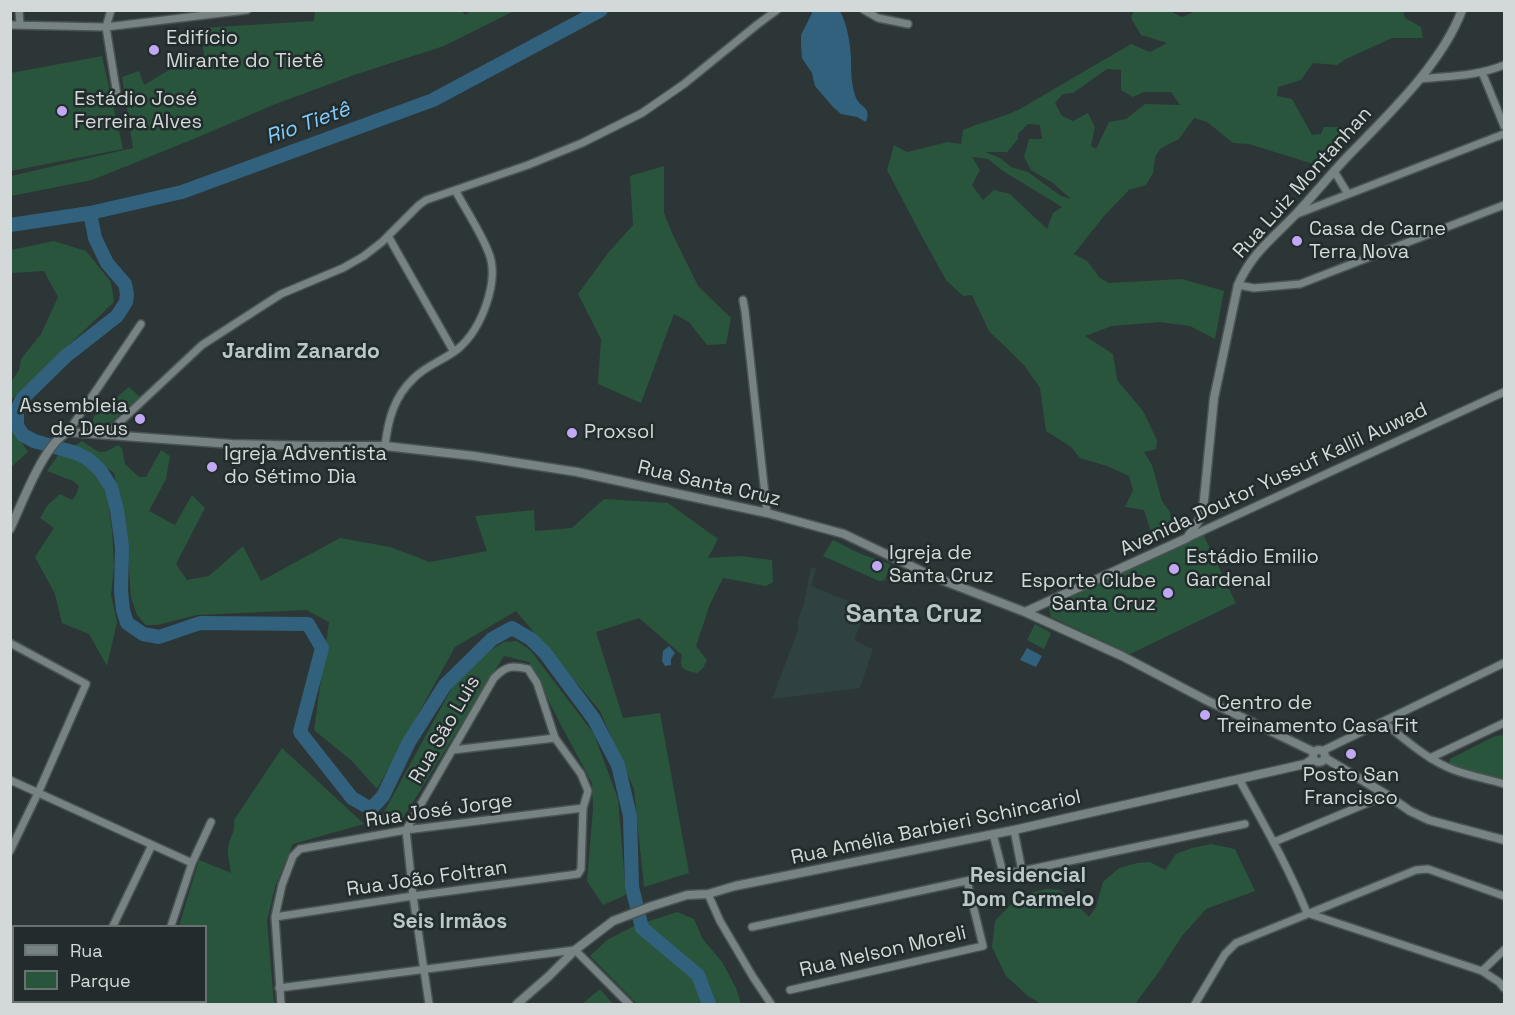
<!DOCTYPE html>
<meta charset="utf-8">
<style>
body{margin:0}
#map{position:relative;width:1515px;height:1015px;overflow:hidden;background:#2d3636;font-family:"Space Grotesk",sans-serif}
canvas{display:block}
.frame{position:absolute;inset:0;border:12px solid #d3d9d9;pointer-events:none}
.legend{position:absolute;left:12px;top:925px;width:195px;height:78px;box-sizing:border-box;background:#232c2c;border:2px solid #697171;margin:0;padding:8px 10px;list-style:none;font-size:18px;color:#d3d9d9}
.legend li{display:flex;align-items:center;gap:12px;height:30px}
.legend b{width:30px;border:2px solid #697171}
</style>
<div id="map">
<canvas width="1515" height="1015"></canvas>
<div class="frame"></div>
<ul class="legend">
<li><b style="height:8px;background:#778282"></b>Rua</li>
<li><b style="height:16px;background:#29553d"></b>Parque</li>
</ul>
</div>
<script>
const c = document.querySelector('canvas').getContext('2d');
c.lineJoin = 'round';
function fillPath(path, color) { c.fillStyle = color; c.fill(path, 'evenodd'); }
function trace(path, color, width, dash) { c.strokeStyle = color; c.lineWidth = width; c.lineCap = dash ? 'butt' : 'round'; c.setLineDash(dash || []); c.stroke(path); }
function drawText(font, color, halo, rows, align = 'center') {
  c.font = font + ' "Space Grotesk",sans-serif'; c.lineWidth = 5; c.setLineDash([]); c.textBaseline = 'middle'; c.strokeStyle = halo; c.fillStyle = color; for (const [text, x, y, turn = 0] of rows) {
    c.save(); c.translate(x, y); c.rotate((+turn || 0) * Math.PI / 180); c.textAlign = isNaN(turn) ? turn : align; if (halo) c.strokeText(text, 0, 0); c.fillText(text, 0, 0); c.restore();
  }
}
fillPath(new Path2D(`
 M811,567L816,569L811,586L867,609L854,640L873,649L860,688L772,699L798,630V619L803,608Z`), '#2f4141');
fillPath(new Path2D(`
 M461,10L465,15L471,11H514L444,46L354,75L273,105L196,138L92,180L11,196V176L133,148L122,77L139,71L144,85L174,67L188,68L205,65L201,28L314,21L315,11Z
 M1196,11H1403L1405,18L1421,27L1423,38H1392L1346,59L1337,65L1313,63L1301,80L1278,87L1277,96L1292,99L1312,135L1321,134L1324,127H1342L1323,167L1249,144L1233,143L1207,122L1194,118L1179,139L1161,148L1155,157L1153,173L1146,185L1129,190L1104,216L1074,254L1087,261L1100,278L1109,283L1182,279L1224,291L1215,339L1190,326L1160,322L1112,326L1085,336L1113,354L1117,380L1143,411L1157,440L1156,449L1144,452L1152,465L1162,501L1170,512L1172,533L1154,541L1144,510L1125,507L1133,490L1129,476L1107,466L1080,458L1071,447L1046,431L1040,388L1024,365L989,331L972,295L963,296L946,280L920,233L887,170L894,145L907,152L948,142L961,144L963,130C982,122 1001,118 1020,109L1131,44L1150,52L1167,43L1141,35L1131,18L1134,11H1170L1182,17ZM1107,69L1121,70V90L1133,97L1144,92H1171L1180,105L1145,104L1126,119L1109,122L1096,149L1091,146L1095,127L1088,113L1073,121L1062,116L1055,103L1063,94L1073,93ZM1028,124L1040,125L1042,139H1029L1024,157L1031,170L1053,183L1071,199L1061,196L1028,172L1011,167L1000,158L985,152H1007L1018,139V134ZM972,157L988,159L1003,171L1062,207L1053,213L1047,229L1010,194L994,190L983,200L972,185L980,170Z
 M102,56L123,149L11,171V73Z
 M664,166V213L672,233L698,286L731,318L726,344L707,345L689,322L674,314L641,403L598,384L601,339L578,294L608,253L633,225L630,176Z
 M54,241L86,251L111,282L114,302L11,400V382L19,370L21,359L41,334L58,297L44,271L11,273V250Z
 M129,387L140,397L107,426H91L94,416Z
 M10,425L28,452L11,467H10Z
 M82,441C99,452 99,457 118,445L122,448L125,464L139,477H146L161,450L170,456L166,479L149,511L175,525L192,495L205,508L176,564L187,580L209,576L243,546L261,581L340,538L390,547L430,562L487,551L475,516L534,510L535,531L572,528L604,499L668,503L718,539L708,558L740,556L772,560L773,582L766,586L723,578L710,604L696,646L707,660L703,668L697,673C683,670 679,669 682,655L639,618L596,632L623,718L660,713L689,873L644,887L634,789L600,711L516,611L455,647L377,789L352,761L314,730L329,622L306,610L197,615L157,625H146L137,615L131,597L126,530L114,473L88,455L71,448Z
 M59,454L86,463L98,476L106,494L109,509L112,530L114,566L111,595L117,622L107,666L89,634L62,623L55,594L35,557L54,528L40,518L47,506L60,494L72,500L76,495L79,486L73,481L47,471Z
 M1203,534L1236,603L1130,654L1051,617L1049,609L1052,604Z
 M833,540L861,554L890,564L885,580L879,581L823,556Z
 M1035,624L1051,633L1044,649L1027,640Z
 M517,641L530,650L594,734L618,799L626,895L603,905L587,881L593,809L592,783L562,727L529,662L504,656L398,826L379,821L454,684L489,651L504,642Z
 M1501,735L1504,736V780L1450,764V759L1493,737Z
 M282,748L364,824L293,844L275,887L267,921L274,1004H190V1002H206V926H179L199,860L231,873C230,863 226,854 229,844C232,832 235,833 234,820Z
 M1211,844L1235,849L1255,891L1206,909L1182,936L1158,973L1135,1004H1041L1028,996L1006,976L992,947L995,921L1015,900L1030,893L1047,889L1060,890L1069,897L1089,917L1096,907L1103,882L1119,868L1137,863L1150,862L1165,870L1176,854L1192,848Z
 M677,912L694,919L702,938L722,962L736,988L741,1004H637L590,956L607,940L634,926Z
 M600,989L613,1004H582Z`), '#29553d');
fillPath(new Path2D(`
 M813,11H840C847,24 850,42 851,57C851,70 851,82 855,95C859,109 872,105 866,122L857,117L841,114L833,107L815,86L812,73L802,58L801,45V35Z
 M669,646L675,653L671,659V665L665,666L662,661L663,651Z
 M1027,648L1042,656L1036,667L1020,660Z`), '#32617e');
trace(new Path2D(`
 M90,213L95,238L107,263L125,284L127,294L126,302L117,316L66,356L22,399L17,410V426L23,435L34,441L76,453L88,459L100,470L111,487L117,510L122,547L121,591L123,610L127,623L143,634L159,637L200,623L308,624L322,648L300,732L352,798L371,809L383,796L409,742L445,685L492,639L512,628L531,639L545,653L594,719L618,765L630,816L632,887L642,928L698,975L709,1004
 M10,225L90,213L182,192L433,100L601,10`), '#32617e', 14);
const minor = new Path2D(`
 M19,10L20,24
 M111,10L106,27L117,95
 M864,10L878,18L908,24
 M10,25L106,27L247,10
 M1482,72L1504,126
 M1421,79C1449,76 1478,76 1504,65
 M1334,171L1348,194
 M1297,214L1504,134
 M388,236L454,352
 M1238,285L1254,288L1300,284L1504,205
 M743,300L745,311L767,513
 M68,432L141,324
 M107,434L202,345L281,294L343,268L364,256L382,242L419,205L426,200L528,165L582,143L642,113L684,84L758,24L777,10
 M385,446C388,420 394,397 413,379C426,365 445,360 459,348C481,329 501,280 488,251C480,231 466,210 455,190
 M1187,538L1504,392
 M10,643L86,684L38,793L10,851
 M1383,722C1405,739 1427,760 1454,770C1470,776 1488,779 1504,784
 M453,750L555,738
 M1322,751L1504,663
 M1430,758L1504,723
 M1239,779C1263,823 1288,866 1307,913L1482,971L1499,982L1504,988
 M10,780L192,863
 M406,830L413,896L429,1004
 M1014,830L1022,871
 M993,834L1003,873
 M1274,842L1387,795
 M708,894L720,921L753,977L771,1004
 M275,917L413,896L578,874L581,869L583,808L588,791L581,774L555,738L537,683L528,669C511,665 506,666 494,678L406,830
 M113,926L152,845
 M171,926L192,863L211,822
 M752,927L1003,873L1022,871L1245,824
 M10,970L14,972
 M1482,971L1504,950
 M279,988L575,950L629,1004
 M790,990L983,946L967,881
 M52,1002L55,1004
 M90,1002L95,1004
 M31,1004L32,1002
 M60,1004L69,1002
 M150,1004L151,1002
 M281,1004L275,917L282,885L293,856L300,849L406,830L583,808
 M1195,1004L1225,954L1236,943L1416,870L1428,869L1504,896`);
const tertiary = new Path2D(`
 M10,529C22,504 44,443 68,432L232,444L316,446H385L474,456L577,472L767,513L844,534L934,577L1025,612L1122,656L1206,700L1314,752
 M1025,612L1187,538L1199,520L1203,510L1214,398L1238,285C1251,254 1273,238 1295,215C1313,196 1329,176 1347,157C1387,116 1442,64 1462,10
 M1313 756a6 6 0 1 1 12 0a6 6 0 1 1-12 0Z
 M1325,758L1387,795L1410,811L1429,820L1504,840
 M517,1004L549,976L575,950L613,921L652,906L687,895L708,894L735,886L1014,830L1305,764L1313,759`);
trace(minor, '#4a5252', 10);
trace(tertiary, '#4a5252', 11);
trace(minor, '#778282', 7);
trace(tertiary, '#778282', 8);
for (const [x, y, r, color] of [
 [154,50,6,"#c0a8f4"],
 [62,111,6,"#c0a8f4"],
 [1297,241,6,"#c0a8f4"],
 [140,419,6,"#c0a8f4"],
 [572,433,6,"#c0a8f4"],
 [212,467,6,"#c0a8f4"],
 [877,566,6,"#c0a8f4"],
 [1174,569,6,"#c0a8f4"],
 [1168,593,6,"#c0a8f4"],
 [1205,715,6,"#c0a8f4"],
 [1351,754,6,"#c0a8f4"]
]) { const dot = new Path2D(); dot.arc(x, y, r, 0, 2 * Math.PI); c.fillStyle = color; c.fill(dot); trace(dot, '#232c2c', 2); }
drawText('20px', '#d3d9d9', '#232c2c', [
 ["Edifício",166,39],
 ["Mirante do Tietê",166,62],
 ["Estádio José",74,100],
 ["Ferreira Alves",74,123],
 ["Casa de Carne",1309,230],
 ["Terra Nova",1309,253],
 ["Assembleia",128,407,"right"],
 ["de Deus",128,430,"right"],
 ["Proxsol",584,433],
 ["Igreja Adventista",224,455],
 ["do Sétimo Dia",224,478],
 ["Igreja de",889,554],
 ["Santa Cruz",889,577],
 ["Estádio Emilio",1186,558],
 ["Gardenal",1186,581],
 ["Esporte Clube",1156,582,"right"],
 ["Santa Cruz",1156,605,"right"],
 ["Centro de",1217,704],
 ["Treinamento Casa Fit",1217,727],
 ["Posto San",1351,776,"center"],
 ["Francisco",1351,799,"center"]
], 'left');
drawText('20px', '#d3d9d9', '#232c2c', [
 ["Rua Luiz Montanhan",1303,183,-48],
 ["Avenida Doutor Yussuf Kallil Auwad",1274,480,-25],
 ["Rua Santa Cruz",709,484,13],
 ["Rua São Luis",445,730,-60],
 ["Rua José Jorge",439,811,-8],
 ["Rua Amélia Barbieri Schincariol",936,828,-12],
 ["Rua João Foltran",427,879,-8],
 ["Rua Nelson Moreli",883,952,-13]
]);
drawText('italic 21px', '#83ccfc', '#232c2c', [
 ["Rio Tietê",308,124,-20]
]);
drawText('bold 21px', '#bbc7c7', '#232c2c', [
 ["Jardim Zanardo",301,352],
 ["Residencial",1028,876],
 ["Dom Carmelo",1028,900],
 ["Seis Irmãos",450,922]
]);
drawText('bold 26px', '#bbc7c7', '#232c2c', [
 ["Santa Cruz",914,615]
]);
</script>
